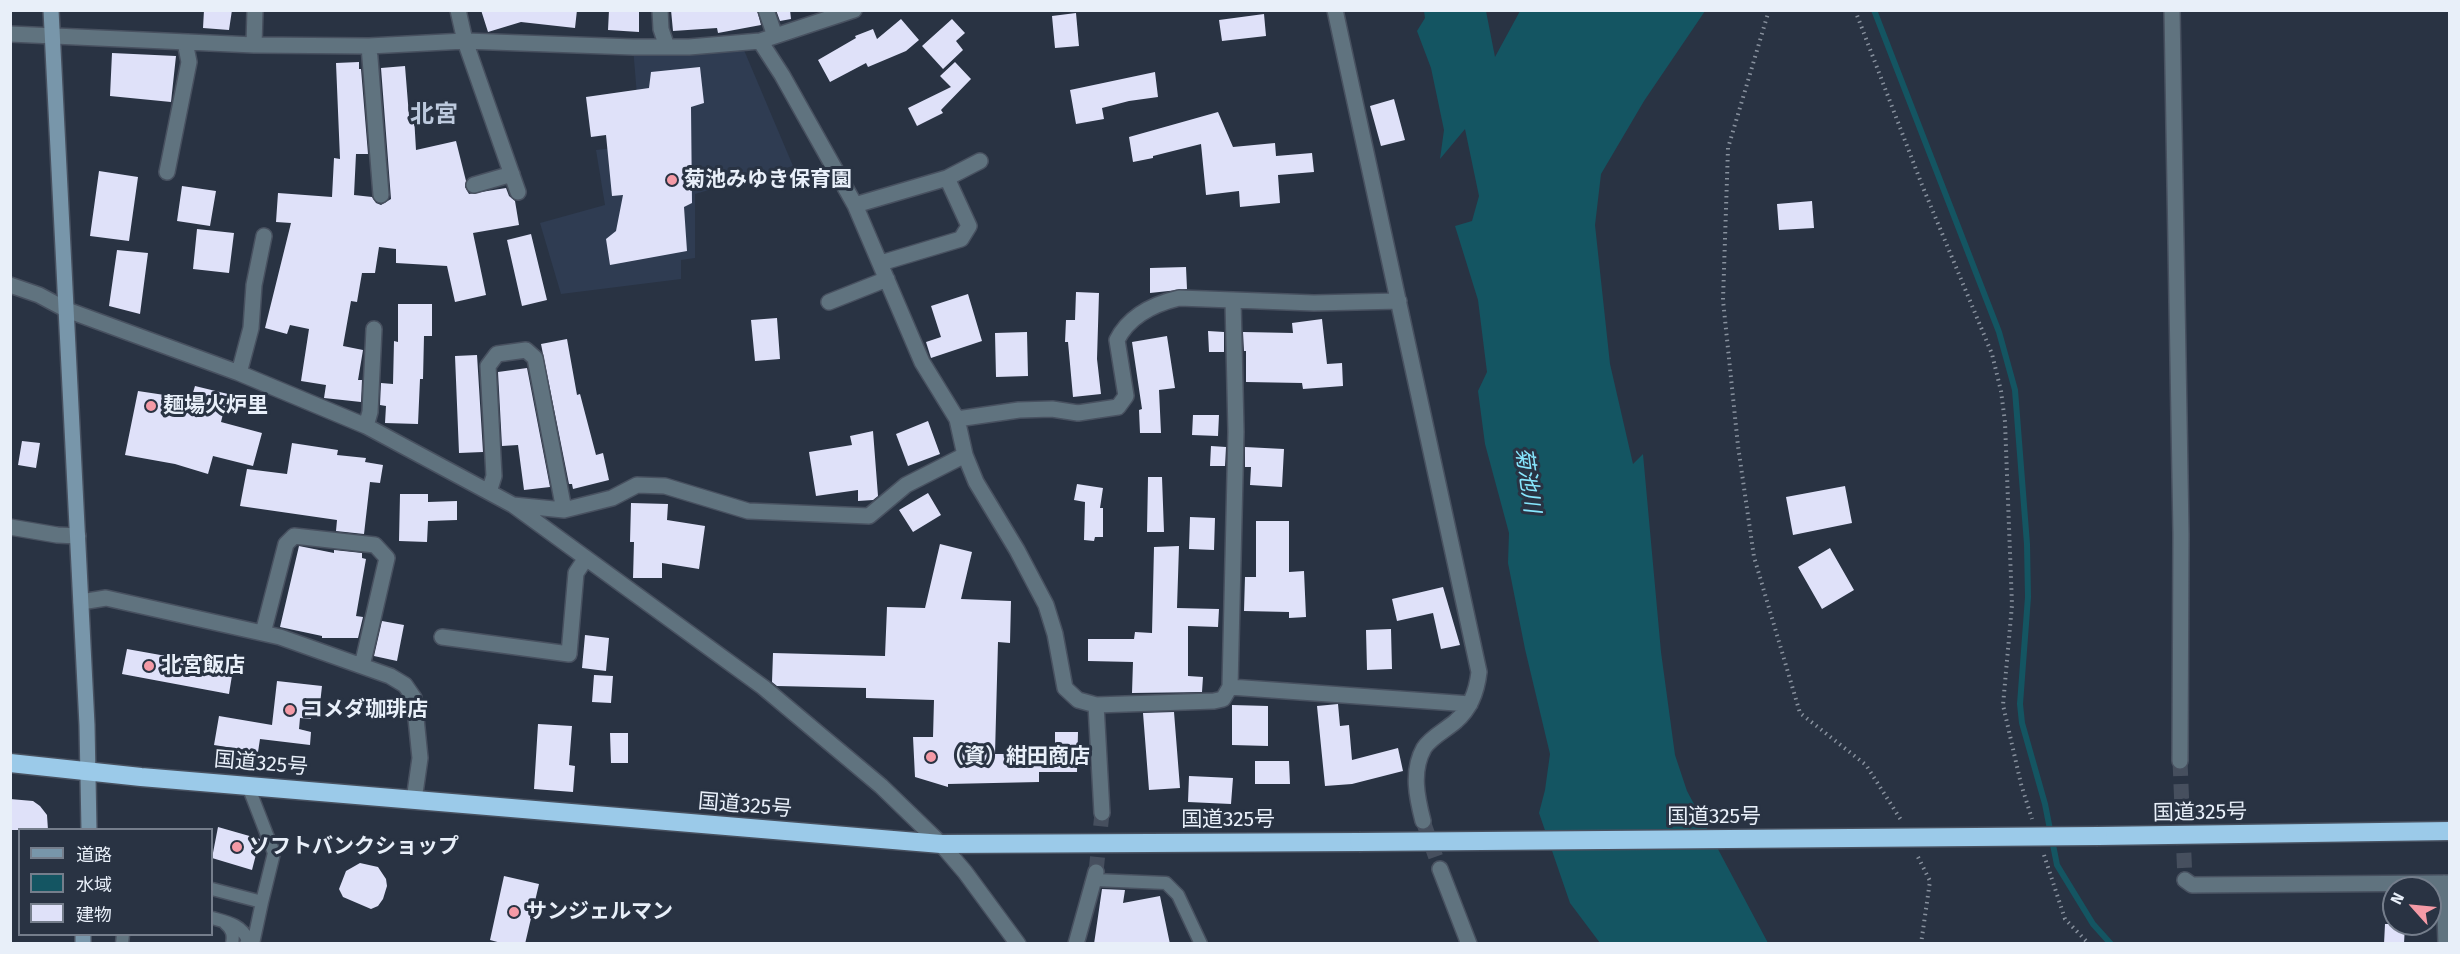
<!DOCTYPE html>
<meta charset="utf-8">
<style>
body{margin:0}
#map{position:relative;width:2460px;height:954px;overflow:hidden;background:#293343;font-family:"Fira Sans","Noto Sans JP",sans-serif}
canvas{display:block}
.frame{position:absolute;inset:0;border:12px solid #e8eff9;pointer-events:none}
.legend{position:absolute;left:18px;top:828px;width:195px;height:108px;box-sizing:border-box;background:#293343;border:2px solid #757e8c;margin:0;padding:8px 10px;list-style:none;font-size:18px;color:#e8eff9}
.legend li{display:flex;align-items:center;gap:12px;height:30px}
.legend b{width:30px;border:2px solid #757e8c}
.north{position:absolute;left:2382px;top:876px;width:60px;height:60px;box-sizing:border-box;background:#293343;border:2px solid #757e8c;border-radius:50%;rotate:297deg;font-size:16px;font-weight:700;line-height:24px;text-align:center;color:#e8eff9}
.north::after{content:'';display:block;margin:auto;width:21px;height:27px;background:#f49aa6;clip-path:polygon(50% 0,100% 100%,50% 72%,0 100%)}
</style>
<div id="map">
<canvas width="2460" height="954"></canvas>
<div class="frame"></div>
<ul class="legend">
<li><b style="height:8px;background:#7896aa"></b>道路</li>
<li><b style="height:16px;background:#145562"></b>水域</li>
<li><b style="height:16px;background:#dfe1f9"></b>建物</li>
</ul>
<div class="north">N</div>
</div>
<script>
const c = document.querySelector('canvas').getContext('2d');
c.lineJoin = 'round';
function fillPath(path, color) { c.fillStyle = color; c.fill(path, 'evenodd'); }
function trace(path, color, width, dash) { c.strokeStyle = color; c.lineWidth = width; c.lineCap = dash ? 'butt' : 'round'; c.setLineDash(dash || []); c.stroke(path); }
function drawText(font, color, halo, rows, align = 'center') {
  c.font = font + ' "Fira Sans","Noto Sans JP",sans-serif'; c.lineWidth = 6; c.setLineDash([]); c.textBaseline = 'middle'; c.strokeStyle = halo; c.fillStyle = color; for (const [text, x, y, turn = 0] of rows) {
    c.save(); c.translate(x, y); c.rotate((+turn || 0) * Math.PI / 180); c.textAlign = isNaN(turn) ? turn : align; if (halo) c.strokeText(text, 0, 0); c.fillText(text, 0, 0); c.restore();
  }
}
fillPath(new Path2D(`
 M741,43L793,166L695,194V258L681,260V279L561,294L540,223L605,205L596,150L641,145L633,47Z`), '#2f3c52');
fillPath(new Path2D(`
 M1424,11H1486L1495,57L1520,11H1705L1644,101L1601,174L1595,225L1610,364L1633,464L1643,454L1661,652L1675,755L1687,791L1768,943H1600L1570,903L1539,813L1545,790L1550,754L1525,649L1508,563L1509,533L1485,444L1478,391L1487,372L1478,300L1455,226L1472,221L1479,196L1465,129L1440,159L1444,130L1431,68L1417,31L1425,18Z`), '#145562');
trace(new Path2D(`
 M1874,10L1999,332L2015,390L2027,544L2028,597L2020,704L2022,723L2045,804L2057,865L2093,924L2111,944`), '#145562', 6);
fillPath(new Path2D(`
 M204,10H232L229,30L203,28Z
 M481,10H577L575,28L521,22L488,32Z
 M609,10H639V32L608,30Z
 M671,10H757L761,25L718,33L717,28L673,31Z
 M776,10H790L791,19L780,21Z
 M1076,13L1079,46L1055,48L1052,16Z
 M1264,14L1266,36L1222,41L1219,20Z
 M901,19L919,40L906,51L868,67L866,63L830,82L818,60L856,38L855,36L873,29L877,39Z
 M952,19L965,33L956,41L963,50L943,69L922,46Z
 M112,53L176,56L171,102L110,96Z
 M359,62V69H361L368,154H356L354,195L372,197L376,203L381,205L391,199L381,68L405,66L409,116H414L416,150L456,141L466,181L465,187L469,194L506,188L509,196L515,201L519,225L473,233L486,295L455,302L447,266L396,263V249L379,247L375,273H362L357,302L351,301L343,346L363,350L358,380H362L361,402L324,398L326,385L301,381L309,329L290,325L287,334L265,328L291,223L276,222L278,193L332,197L334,158L340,159L336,63Z
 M955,62L971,79L941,110L943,113L917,126L908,108L951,87L940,76Z
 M700,67L704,103L691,107L692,203L684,207L687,251L610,265L606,239L616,231L623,195L612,196L606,135L591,137L586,97L649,88L651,72Z
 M1155,72L1158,97L1129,101L1102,108L1104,119L1076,124L1070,90Z
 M1394,99L1405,140L1381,146L1370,106Z
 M1218,112L1233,147L1275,143L1276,156L1312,153L1314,172L1278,175L1280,203L1240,207L1239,191L1206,195L1201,144L1153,156V158L1133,162L1129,137Z
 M99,171L138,177L129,241L90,236Z
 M182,186L216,191L210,226L177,221Z
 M1812,201L1814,228L1779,230L1777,204Z
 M197,229L234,233L229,273L193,269Z
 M531,234L547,300L522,306L507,240Z
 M117,250L148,253L140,314L109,306Z
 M1186,267L1187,289L1150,293V268Z
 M1076,292L1099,293L1097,359L1101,394L1073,397L1068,342H1065L1066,320H1075Z
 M968,294L982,341L931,358L926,342L941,337L931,306Z
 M398,304H432V336H424L423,379H420L418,424L385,423L386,406L380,405L381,383L393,384L394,341L398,342Z
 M777,318L780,359L755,361L751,320Z
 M1322,319L1327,364L1342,363L1343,386L1303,389L1302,383L1246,382V351H1244L1243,332L1293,333L1292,323Z
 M1208,331L1224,332V352H1209Z
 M1027,332L1028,376L996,377L995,333Z
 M1167,336L1175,388L1159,390L1161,433H1140L1139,410L1142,409L1132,342Z
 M567,339L577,395L580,394L596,455L603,453L609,480L573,489L572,484H569L541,344Z
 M477,355L483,452L459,453L455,356Z
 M527,368L550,487L524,490L518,445L502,446L498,372Z
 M195,386L228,394L221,422L262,433L253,466L213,456L208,474L175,464L125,455L138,391L191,399Z
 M1193,415H1219L1218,436L1192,435Z
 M928,421L940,454L908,466L896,434Z
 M873,431L878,496L873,500L858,501V490L816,496L809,452L852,445L850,436Z
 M22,441L40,443L36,468L18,465Z
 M292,443L338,450L337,455L366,458L365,462L383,465L380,483L370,482L364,534L336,531L337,520L240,506L247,469L287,474Z
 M1211,446L1226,447L1225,466H1210Z
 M1245,447L1284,449L1282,487L1250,485L1251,467H1245Z
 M1148,477H1162L1164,532H1147Z
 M1077,484L1103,488L1100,508H1103V537H1095L1094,541L1084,540L1085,502L1074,500Z
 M1845,486L1852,523L1793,535L1786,497Z
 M928,493L941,515L913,532L899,510Z
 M400,494H428V502L457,501V520L428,521L427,542L399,541Z
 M631,503L668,504L667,520L705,526L699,569L662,563V578H633L634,542H630Z
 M1190,517L1215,518L1214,550L1189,549Z
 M1256,521H1289V572L1304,571L1306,617L1289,618V612L1244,611L1245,577H1256Z
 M940,544L972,552L961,599L1011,601L1010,643L998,642L995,754H1055V732H1078L1077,772H1039V782L948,784V787L915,777L913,737H933L934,700L866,698V688L777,686L772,682L773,653L885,656L887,607L925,608Z
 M299,546L334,553V550L362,553V558L366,559L356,616L363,617L358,638H322V636L280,627Z
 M1179,546L1177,608L1219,609L1218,627L1188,626V676L1203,677L1202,692L1132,693L1133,662L1088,661V639H1134L1135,632L1152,633L1154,547Z
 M1830,548L1854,590L1822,609L1798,567Z
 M1443,587L1460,645L1441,649L1433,613L1397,621L1392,599Z
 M382,621L404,625L397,661L374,656Z
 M1391,629L1392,669L1367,670L1366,630Z
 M585,635L609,638L606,671L582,668Z
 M127,649L194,661L195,657L234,663L229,694L122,674Z
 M594,675L613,676L611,703L592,702Z
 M277,681L322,686L319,713L311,712V719L300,718L299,729L311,732L310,745L260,739L258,752L214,745L219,716L272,725Z
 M1338,704L1340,726L1349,725L1352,760L1398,748L1403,771L1352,784L1325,786L1317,706Z
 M1232,705L1268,706V746L1232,745Z
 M1174,712L1180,788L1149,790L1143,713Z
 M538,724L572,726L569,765L575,766L573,792L534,789Z
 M610,733H628V763H611Z
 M1255,761H1289L1290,784H1255Z
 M1189,776L1233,778L1231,804L1188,802Z
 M10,799L33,801L40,806L47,815L48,830H10Z
 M218,827L260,839L252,870L212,858Z
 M360,863L378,867L386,879L387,886L383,899L378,906L371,909L343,897L339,889L346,871Z
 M504,876L539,884L525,944H505L490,940Z
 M1102,889L1125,890L1123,903L1160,896L1170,944H1094Z
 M2385,924H2405L2404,944H2384Z`), '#dfe1f9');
trace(new Path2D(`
 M2180,761L2185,880
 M1423,821L1440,869
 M1096,872L1102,813`), '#464f5e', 15, [15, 8]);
const lane = new Path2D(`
 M1095,880L1166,883L1178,895L1201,944
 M212,889L262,902L274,853L248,786
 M212,918C226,922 241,924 248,940L246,944
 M225,923C232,929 234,934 232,944
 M122,944L123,934
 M253,944L262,902`);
const street = new Path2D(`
 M458,10L465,41L518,192
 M660,10L661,29L667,47
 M766,10L775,36
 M1335,10L1479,672C1477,690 1470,709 1456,721C1446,730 1431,737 1424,748C1411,771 1417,798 1423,821
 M2172,10L2181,534L2180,761
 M10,34L254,45L369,46L465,41L633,47H689L760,41L854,10
 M760,41L782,75L855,205L922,362L957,419L965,455L976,482L1017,550L1046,605L1055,634L1065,688L1078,700L1096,705L1214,701L1223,699L1230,687L1236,432L1233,300
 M254,45L255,10
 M369,46L381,195
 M167,172L189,62L185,42
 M474,185L512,174
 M855,205L947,178L980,161
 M881,263L961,239L969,226L947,178
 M10,285L39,295L67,310L239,373L366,426L513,505L763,687L881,786L941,844L965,872L1018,944
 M829,302L887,279
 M239,373L251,328L254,285L264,236
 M957,419L1019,410L1052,409L1078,413L1118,407L1126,396L1117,340C1129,316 1154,304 1179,298L1314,303L1399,301
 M366,426L370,412L374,329
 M489,492L494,476L488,366L497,354L526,350L535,358L564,510
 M513,505L564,510L612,498L637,485L665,486L748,511L869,516L906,485L965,455
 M10,527L57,535L78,536
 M81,602L106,598L280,637L390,676L405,685L414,698L420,758L414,800
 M263,633L286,544L294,536L375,545L387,558L362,666
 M442,637L569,654L576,573L586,558
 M1230,687L1470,704
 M1096,705L1102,813
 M1440,869L1469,944
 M2185,880L2192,885L2450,883
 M2444,883L2446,944
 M1076,944L1096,872`);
const secondary = new Path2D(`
 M51,10L87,725L89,830
 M83,944V934`);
const highway = new Path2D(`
 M10,763L141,777L941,844L1359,842
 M2098,836L2450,831`);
trace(lane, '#485160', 15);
trace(street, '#485160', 18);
trace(secondary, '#485160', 18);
trace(highway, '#485160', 21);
trace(new Path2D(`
 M1769,10L1728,148L1723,300L1738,446L1754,557L1800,713L1866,765L1901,820
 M1855,10L1922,185L1992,354L2001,391L2005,422L2012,605L2003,705L2021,784L2032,819
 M2044,855L2065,919L2089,944
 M1918,857L1930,881L1921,944`), '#88919e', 4, [1.5, 4.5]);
trace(lane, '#60737f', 12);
trace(street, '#60737f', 15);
trace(secondary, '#7896aa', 15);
trace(highway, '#9bcae9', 18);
const highwayBridge = new Path2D(`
 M1359,842L2098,836`);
trace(highwayBridge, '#485160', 21, []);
trace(highwayBridge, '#9bcae9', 18);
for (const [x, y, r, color] of [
 [672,180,6,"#f49aa6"],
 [151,406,6,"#f49aa6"],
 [149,666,6,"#f49aa6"],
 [290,710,6,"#f49aa6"],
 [931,757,6,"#f49aa6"],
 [237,847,6,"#f49aa6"],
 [514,912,6,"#f49aa6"]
]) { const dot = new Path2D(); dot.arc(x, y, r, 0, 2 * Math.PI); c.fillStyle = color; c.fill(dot); trace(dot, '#293343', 2); }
drawText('bold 21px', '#e8eff9', '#293343', [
 ["菊池みゆき保育園",684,180],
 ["麺場火炉里",163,406],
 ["北宮飯店",161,666],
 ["コメダ珈琲店",302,710],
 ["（資）紺田商店",943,757],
 ["ソフトバンクショップ",249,847],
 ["サンジェルマン",526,912]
], 'left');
drawText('21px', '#e8eff9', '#293343', [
 ["国道325号",261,764,5],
 ["国道325号",745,806,5],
 ["国道325号",2200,813,-1],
 ["国道325号",1714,817],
 ["国道325号",1228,820]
]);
drawText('italic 22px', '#87e7fe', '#293343', [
 ["菊池川",1527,480,82]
]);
drawText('bold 24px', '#bdcade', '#293343', [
 ["北宮",434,115]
]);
</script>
